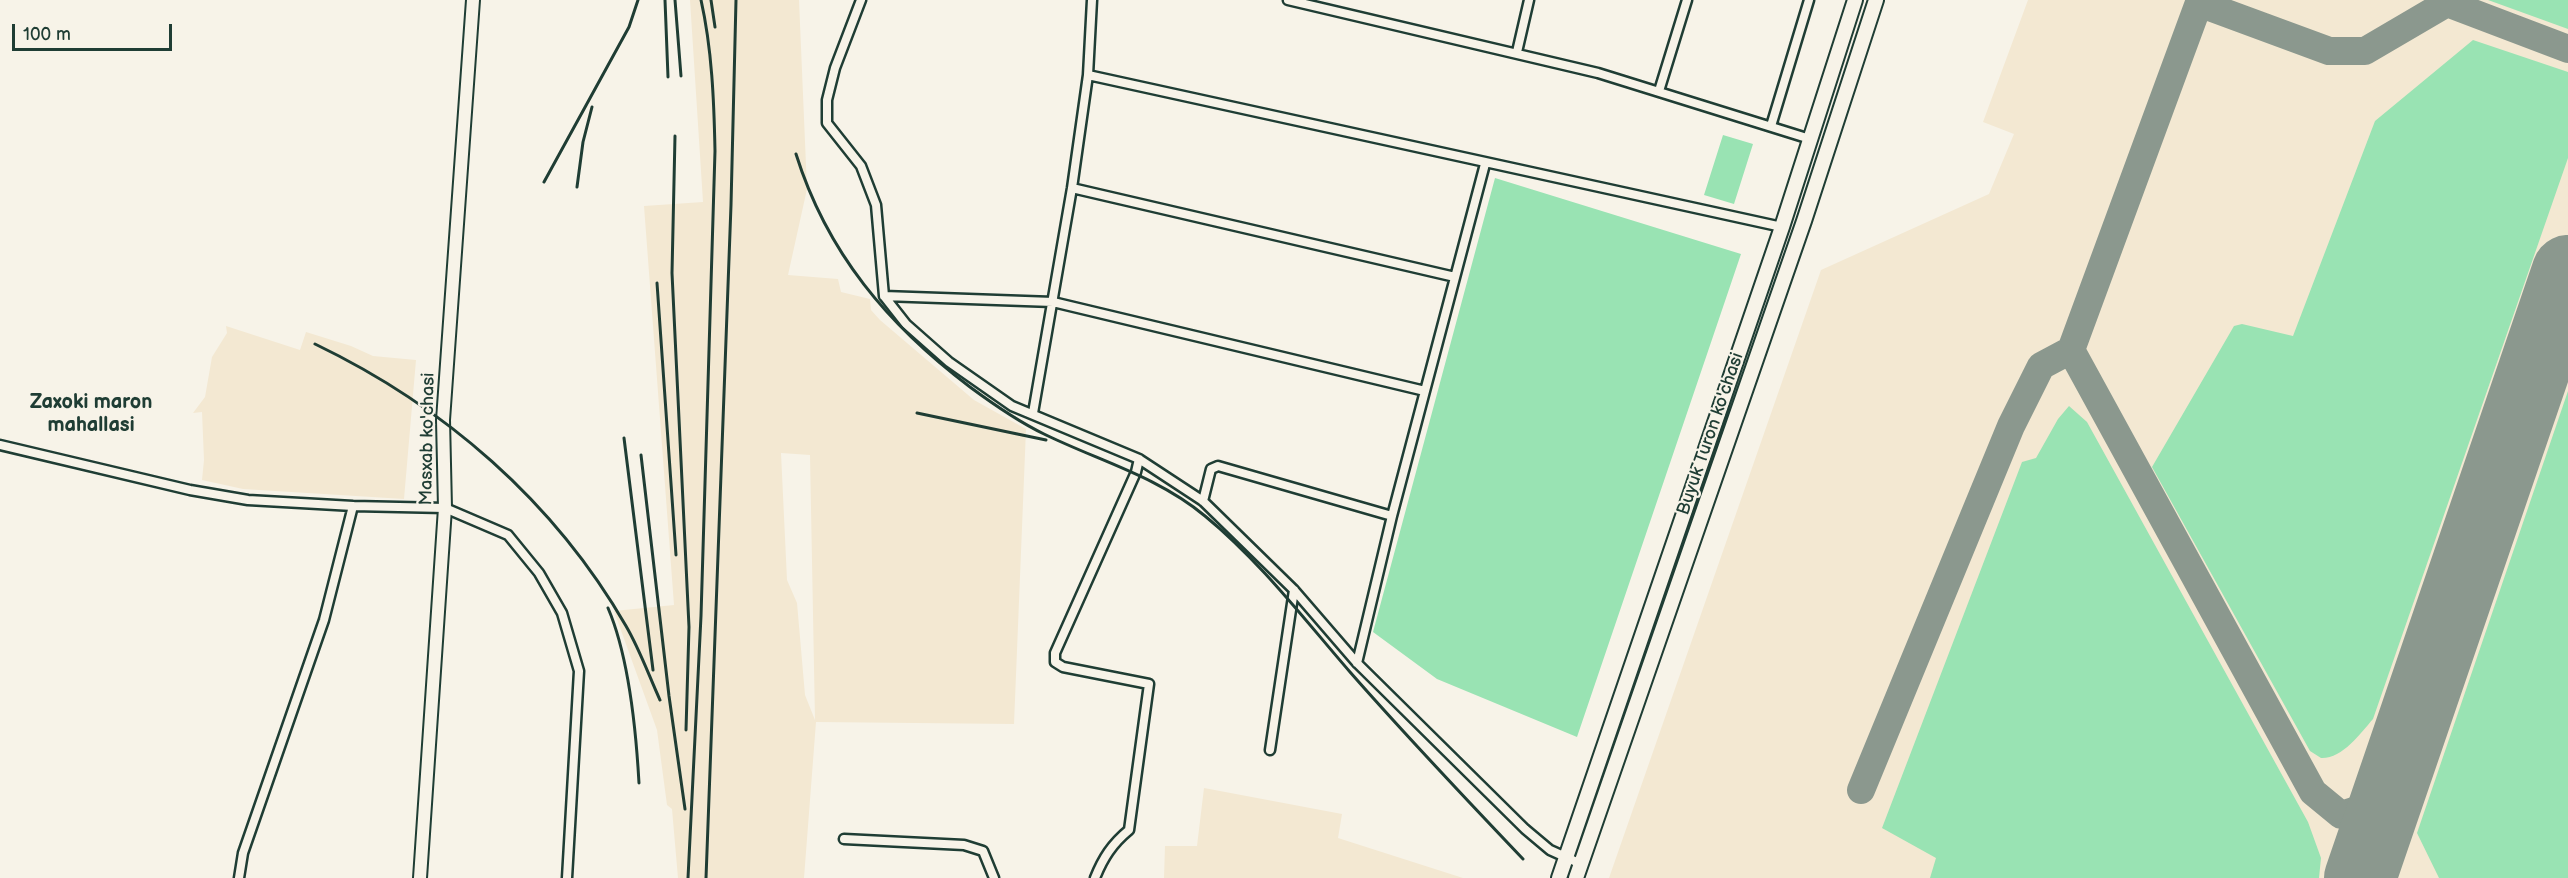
<!DOCTYPE html>
<style>
body{margin:0}
#map{position:relative;width:2568px;height:878px;overflow:hidden;background:#f7f3e8;font-family:"Balsamiq Sans",sans-serif}
canvas{display:block}
.scale{position:absolute;left:12px;top:24px;width:160px;height:27px;box-sizing:border-box;border:3px solid #1f3d34;border-top:0;padding-left:8px;font-size:18px;line-height:21px;white-space:nowrap;color:#1f3d34;-webkit-text-stroke:4px #f7f3e8;paint-order:stroke}
</style>
<div id="map">
<canvas width="2568" height="878"></canvas>
<div class="scale">100 m</div>
</div>
<script>
const c = document.querySelector('canvas').getContext('2d');
c.lineJoin = 'round';
function fillPath(path, color) { c.fillStyle = color; c.fill(path, 'evenodd'); }
function trace(path, color, width, dash) { c.strokeStyle = color; c.lineWidth = width; c.lineCap = dash ? 'butt' : 'round'; c.setLineDash(dash || []); c.stroke(path); }
function drawText(font, color, halo, rows, align = 'center') {
  c.font = font + ' "Balsamiq Sans",sans-serif'; c.lineWidth = 4.5; c.setLineDash([]); c.textBaseline = 'middle'; c.strokeStyle = halo; c.fillStyle = color; for (const [text, x, y, turn = 0] of rows) {
    c.save(); c.translate(x, y); c.rotate((+turn || 0) * Math.PI / 180); c.textAlign = isNaN(turn) ? turn : align; if (halo) c.strokeText(text, 0, 0); c.fillText(text, 0, 0); c.restore();
  }
}
fillPath(new Path2D(`
 M690,0H799L807,189L788,275L838,279L841,292L870,299L871,310L880,320L974,400L1026,429L1014,724L816,722L804,878H678L672,809L667,805L657,730L614,611L674,605L644,206L703,202ZM781,453L810,455L815,720L805,695L797,603L787,580Z
 M2028,0H2568V878H1609L1821,270L1989,194L2014,134L1983,122Z
 M226,326L300,350L306,332L351,346L373,356L416,360L404,499L243,489L202,480L204,460L202,412L193,413L205,397L212,357L227,333Z
 M1204,788L1342,814L1338,838L1463,878H1164L1165,846H1197Z`), '#f3e8d2');
fillPath(new Path2D(`
 M2488,0H2568V29Z
 M2473,40L2568,72V158L2373,719C2360,734 2342,759 2321,758L2310,751L2152,467L2234,326L2242,324L2293,336L2375,121Z
 M1723,135L1753,144L1734,204L1704,195Z
 M1495,178L1741,254L1577,737L1437,679L1373,632Z
 M2568,391V878H2439L2417,833Z
 M2069,406L2087,422L2308,822L2321,858L2319,878H1930L1936,858L1882,828L2022,462L2036,458L2058,419Z`), '#99e3b3');
trace(new Path2D(`
 M2439,0L2568,49
 M2199,3L2329,51H2365L2447,3
 M2071,350L2313,792L2341,815L2369,806L2392,785
 M1861,790L2011,426L2041,366L2071,350L2200,0`), '#8b988e', 28);
trace(new Path2D(`
 M2360,878L2568,271`), '#8b988e', 72);
const street = new Path2D(`
 M861,0L835,68L827,100V123L861,166L876,205L884,296L906,324L949,362L1012,406L1139,459L1203,501L1294,590L1357,663L1525,829L1550,850L1581,864
 M1288,0L1598,73L1810,139
 M1517,52L1529,0
 M1088,75L1782,227
 M1659,91L1687,0
 M1771,126L1809,0
 M1072,188L1455,277
 M884,296L1053,302L1425,391
 M1033,413L1072,188L1088,75L1092,0
 M0,445L190,490L248,500L353,506L445,508L508,535L539,573L562,613L579,671L567,878
 M1203,501L1211,469L1218,466L1392,516
 M1357,663L1392,516L1485,164
 M1270,750L1294,590
 M844,839L964,845L983,851L994,878
 M239,878L243,853L324,620L353,506
 M1095,878C1103,858 1112,844 1129,830L1149,684L1063,667L1055,662V653L1136,472L1139,459`);
const secondary = new Path2D(`
 M420,878L445,508L443,420L473,0`);
const primary = new Path2D(`
 M1559,878L1782,227L1855,0
 M1576,878L1804,221L1876,0`);
trace(street, '#1f3d34', 13);
trace(secondary, '#1f3d34', 16);
trace(primary, '#1f3d34', 18);
trace(street, '#f7f3e8', 8);
trace(secondary, '#f7f3e8', 12);
trace(primary, '#f7f3e8', 14);
trace(new Path2D(`
 M665,0L668,77
 M675,0L681,76
 M711,0L715,27
 M675,136L672,273L689,627L686,730
 M796,154C827,253 888,325 970,387C993,404 1017,421 1044,434C1099,461 1157,476 1205,516C1260,561 1304,619 1350,672C1406,736 1464,797 1523,859
 M544,182L629,27L638,0
 M577,187L583,142L592,107
 M657,283L676,555
 M315,344C444,406 554,501 626,626C640,650 649,676 660,700
 M917,413L1046,440
 M624,438L653,670
 M641,455L669,696L685,809
 M608,608C629,657 636,730 639,783
 M688,878L701,616L715,151C714,101 712,49 701,0
 M706,878L731,205L736,0`), '#1f3d34', 3);
drawText('18px', '#1f3d34', '#f7f3e8', [
 ["Buyuk Turon ko'chasi",1711,434,-71],
 ["Masxab ko'chasi",428,439,-89]
]);
drawText('bold 20px', '#1f3d34', '#f7f3e8', [
 ["Zaxoki maron",91,403],
 ["mahallasi",91,426]
]);
</script>
